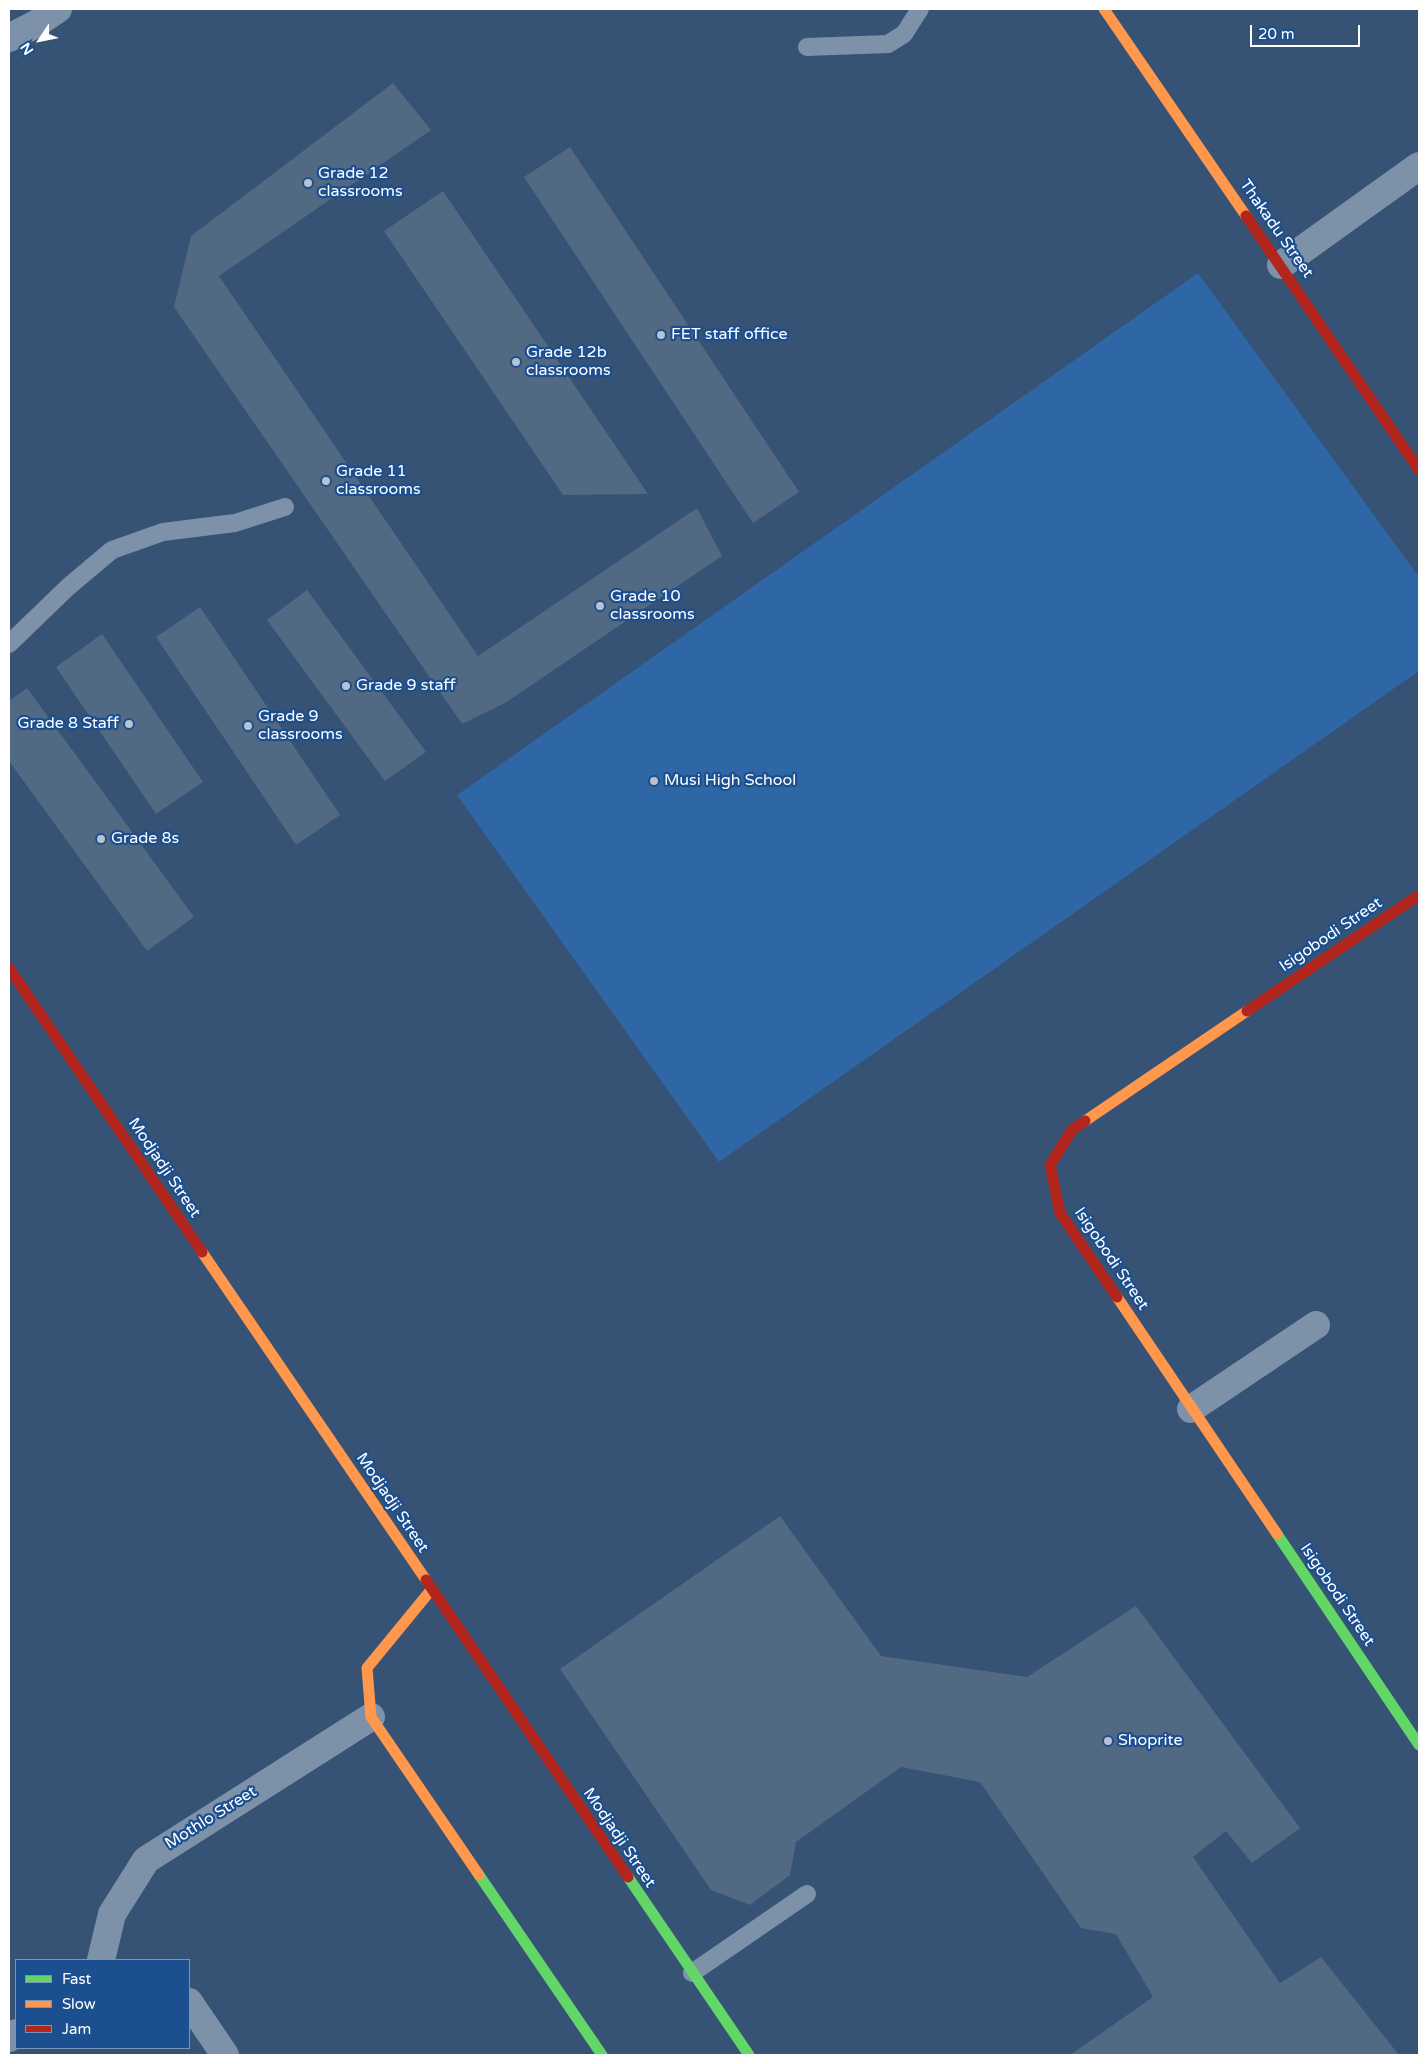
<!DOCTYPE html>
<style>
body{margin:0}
#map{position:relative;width:1428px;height:2064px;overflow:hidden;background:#365274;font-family:"Varela Round",sans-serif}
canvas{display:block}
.frame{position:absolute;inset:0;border:10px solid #fff;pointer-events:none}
.legend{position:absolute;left:15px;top:1959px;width:175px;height:90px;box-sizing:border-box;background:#1b4f8f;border:1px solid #7695bc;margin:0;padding:6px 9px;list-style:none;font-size:15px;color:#fff}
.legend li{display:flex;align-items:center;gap:10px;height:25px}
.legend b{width:25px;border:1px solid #7695bc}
.north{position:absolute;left:15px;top:15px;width:50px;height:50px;-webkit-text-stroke:4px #1b4f8f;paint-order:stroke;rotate:236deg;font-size:14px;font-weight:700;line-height:20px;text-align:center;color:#fff}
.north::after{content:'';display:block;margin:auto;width:18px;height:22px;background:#fff;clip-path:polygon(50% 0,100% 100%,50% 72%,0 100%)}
.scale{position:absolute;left:1250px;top:25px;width:110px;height:22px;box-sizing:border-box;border:2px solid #fff;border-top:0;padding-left:6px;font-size:15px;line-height:18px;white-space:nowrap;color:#fff;-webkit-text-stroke:4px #1b4f8f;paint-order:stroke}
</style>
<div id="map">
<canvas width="1428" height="2064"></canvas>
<div class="frame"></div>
<ul class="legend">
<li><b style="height:6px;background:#63d668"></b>Fast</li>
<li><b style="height:6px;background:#ff974d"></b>Slow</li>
<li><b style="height:6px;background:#b3261e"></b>Jam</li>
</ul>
<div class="north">N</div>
<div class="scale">20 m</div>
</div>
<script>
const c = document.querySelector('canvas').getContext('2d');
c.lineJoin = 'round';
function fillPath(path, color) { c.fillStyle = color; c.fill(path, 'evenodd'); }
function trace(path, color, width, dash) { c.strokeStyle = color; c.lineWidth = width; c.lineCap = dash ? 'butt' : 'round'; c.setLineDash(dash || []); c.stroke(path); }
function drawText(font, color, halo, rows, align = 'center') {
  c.font = font + ' "Varela Round",sans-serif'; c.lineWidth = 4.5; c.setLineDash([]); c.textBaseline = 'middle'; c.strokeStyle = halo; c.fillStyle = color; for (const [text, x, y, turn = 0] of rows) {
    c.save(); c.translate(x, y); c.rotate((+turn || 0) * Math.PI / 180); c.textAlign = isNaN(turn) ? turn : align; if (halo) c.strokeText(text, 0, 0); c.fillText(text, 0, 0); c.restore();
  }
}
fillPath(new Path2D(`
 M1198,273L1419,577V671L719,1162L457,795Z`), '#2f66a5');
fillPath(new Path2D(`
 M393,83L431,130L219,276L478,656L697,508L722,556L505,703L462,724L174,307L191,236Z
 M570,147L799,492L753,523L524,177Z
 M443,191L648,494L563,495L384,231Z
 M307,590L426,752L385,781L267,620Z
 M200,607L340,815L296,845L156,637Z
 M102,634L203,782L156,814L56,667Z
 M27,688L194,917L147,951L9,761V701Z
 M780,1516L881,1656L1027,1677L1136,1606L1300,1828L1252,1863L1226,1831L1193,1857L1280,1983L1321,1957L1399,2055H1070L1153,1997L1116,1934L1081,1928L980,1782L901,1767L796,1842L790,1875L750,1905L711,1890L560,1669Z`), '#526984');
trace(new Path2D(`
 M807,47L888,44L904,34L920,9
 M9,644L68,587L112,550L163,532L235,523L285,507
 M692,1973L807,1894`), '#7d92a8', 18);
trace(new Path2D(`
 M9,38L36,24L58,9
 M1281,265L1419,166
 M1191,1409L1316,1325
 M101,1960L112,1914L146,1860L371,1717
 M189,2002L225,2055
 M9,2038L16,2033`), '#7d92a8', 28);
trace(new Path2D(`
 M1277,1534L1419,1745
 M479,1875L602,2055
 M628,1877L749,2055`), '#63d668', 11);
trace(new Path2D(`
 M1104,9L1246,216
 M1085,1121L1247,1011
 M202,1252L426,1580
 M1117,1297L1277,1534
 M431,1590L367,1668L371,1717L479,1875`), '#ff974d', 11);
trace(new Path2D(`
 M1246,216L1419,470
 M9,968L202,1252
 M1247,1011L1419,895
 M1085,1121L1072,1130L1050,1165L1060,1213L1117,1297
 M426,1580L628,1877`), '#b3261e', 11);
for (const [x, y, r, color] of [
 [308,183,5,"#b9c2ce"],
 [661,335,5,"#b9c2ce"],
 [516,362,5,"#b9c2ce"],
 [326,481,5,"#b9c2ce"],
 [600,606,5,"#b9c2ce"],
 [346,686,5,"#b9c2ce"],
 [129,724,5,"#b9c2ce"],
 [248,726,5,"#b9c2ce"],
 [654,781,5,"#b9c2ce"],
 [101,839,5,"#b9c2ce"],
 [1108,1741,5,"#b9c2ce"]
]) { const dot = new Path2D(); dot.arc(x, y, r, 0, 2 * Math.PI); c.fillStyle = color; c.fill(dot); trace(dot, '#1b4f8f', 2); }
drawText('16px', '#fff', '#1b4f8f', [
 ["Grade 12",318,174],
 ["classrooms",318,192],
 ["FET staff office",671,335],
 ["Grade 12b",526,353],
 ["classrooms",526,371],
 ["Grade 11",336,472],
 ["classrooms",336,490],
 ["Grade 10",610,597],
 ["classrooms",610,615],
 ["Grade 9 staff",356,686],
 ["Grade 9",258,717],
 ["classrooms",258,735],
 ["Grade 8 Staff",119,724,"right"],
 ["Musi High School",664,781],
 ["Grade 8s",111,839],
 ["Shoprite",1118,1741]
], 'left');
drawText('16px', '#fff', '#1b4f8f', [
 ["Thakadu Street",1276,229,55],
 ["Isigobodi Street",1331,935,-34],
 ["Modjadji Street",164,1168,56],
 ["Isigobodi Street",1111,1259,56],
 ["Modjadji Street",392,1503,56],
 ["Isigobodi Street",1337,1595,56],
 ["Mothlo Street",211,1818,-32],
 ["Modjadji Street",619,1838,56]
]);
</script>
